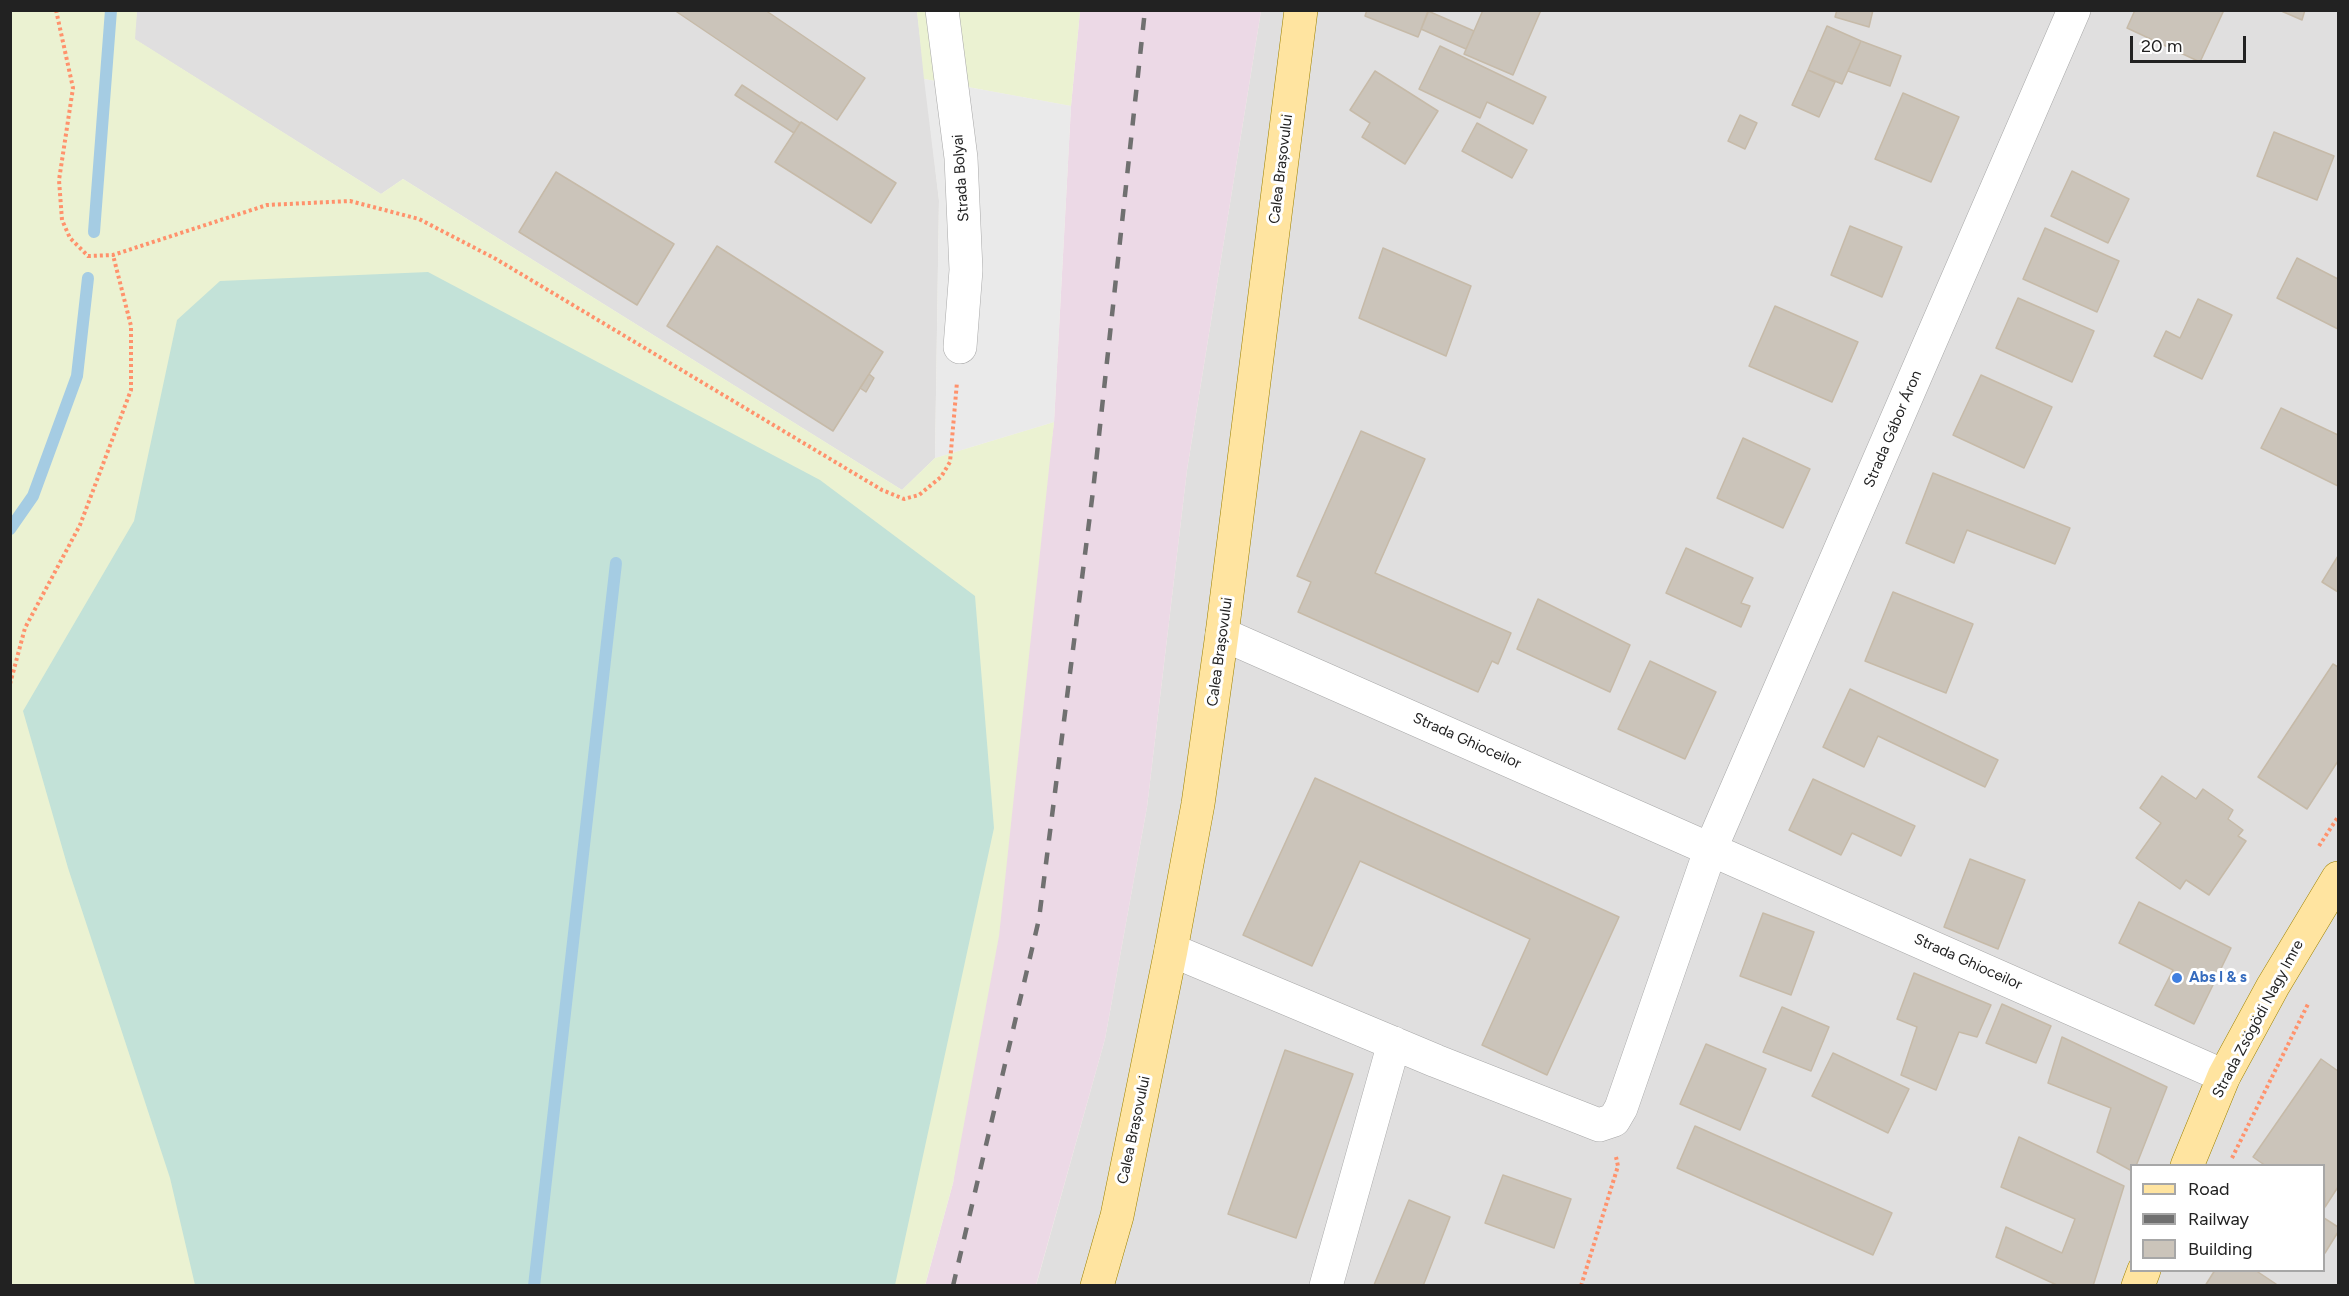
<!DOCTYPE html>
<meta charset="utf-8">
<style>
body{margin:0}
#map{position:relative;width:2349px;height:1296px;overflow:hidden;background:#f3f1e8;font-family:Figtree,sans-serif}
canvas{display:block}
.frame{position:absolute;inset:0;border:12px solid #222;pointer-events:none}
.legend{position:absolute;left:2130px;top:1164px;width:195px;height:108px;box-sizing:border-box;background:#fff;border:2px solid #a7a7a7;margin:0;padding:8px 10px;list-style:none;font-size:18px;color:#222}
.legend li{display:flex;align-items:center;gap:12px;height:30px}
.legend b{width:30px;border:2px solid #a7a7a7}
.scale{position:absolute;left:2130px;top:36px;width:116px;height:27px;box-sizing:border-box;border:3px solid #222;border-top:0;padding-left:8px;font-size:18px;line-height:21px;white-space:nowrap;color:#222;-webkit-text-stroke:4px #fff;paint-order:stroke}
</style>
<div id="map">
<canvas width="2349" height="1296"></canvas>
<div class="frame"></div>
<ul class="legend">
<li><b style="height:8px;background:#ffe4a0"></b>Road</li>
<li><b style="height:8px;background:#707070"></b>Railway</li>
<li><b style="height:16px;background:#cbc4ba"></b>Building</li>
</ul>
<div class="scale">20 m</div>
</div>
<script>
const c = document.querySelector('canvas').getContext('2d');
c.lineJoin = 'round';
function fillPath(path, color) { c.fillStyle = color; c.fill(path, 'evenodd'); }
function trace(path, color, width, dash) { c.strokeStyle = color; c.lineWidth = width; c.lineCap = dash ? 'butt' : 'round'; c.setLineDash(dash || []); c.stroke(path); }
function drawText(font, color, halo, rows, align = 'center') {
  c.font = font + ' Figtree,sans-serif'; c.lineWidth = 6; c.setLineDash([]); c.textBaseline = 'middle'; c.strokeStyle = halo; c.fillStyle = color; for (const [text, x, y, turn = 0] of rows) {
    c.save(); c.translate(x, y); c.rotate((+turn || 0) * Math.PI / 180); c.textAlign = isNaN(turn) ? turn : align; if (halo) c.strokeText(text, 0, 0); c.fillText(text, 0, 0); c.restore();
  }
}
fillPath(new Path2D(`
 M137,10L917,11L939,200L935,458L902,490L403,179L381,194L134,39Z
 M1261,11H2338V1285L1036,1286L1105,1039L1147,807L1187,470ZM2132,1166H2324V1270H2132Z`), '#e0dfdf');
fillPath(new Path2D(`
 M1080,11H1261L1187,470L1147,807L1105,1039L1036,1285L925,1286L953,1183L1054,422L1071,106Z`), '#ecd9e6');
fillPath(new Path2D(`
 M10,11H137L135,39L381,194L403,179L902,490L935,458L1054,422L999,936L953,1183L925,1285H11Z
 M917,11H1080L1071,106L924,79Z`), '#ebf2d2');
fillPath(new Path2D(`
 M428,272L820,480L975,596L994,828L895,1285H195L170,1178L68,868L23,711L134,521L177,320L220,281Z`), '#c3e2d8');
fillPath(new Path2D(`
 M924,79L1071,106L1054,422L935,458L939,201Z`), '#eaeaea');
trace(new Path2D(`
 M94,232L111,10
 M10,529L33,496L77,376L88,278
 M534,1286L616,563`), '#a5cce3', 12);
const building = new Path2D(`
 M674,10H765L865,78L837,120Z
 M1367,10H1429L1418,37L1365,16Z
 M1483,10H1541L1513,75L1464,54Z
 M1837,10H1873L1869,27L1835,17Z
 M2135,10H2224L2200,62L2127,28Z
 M2279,10H2305L2302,20Z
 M1428,11L1474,31L1466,49L1421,29Z
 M1827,26L1861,41L1842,84L1808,70Z
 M1861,41L1901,56L1890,86L1848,71Z
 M1440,46L1546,97L1533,124L1487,102L1480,118L1419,89Z
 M1808,70L1835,82L1819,117L1792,105Z
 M1375,71L1438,111L1405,164L1362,137L1370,123L1350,110Z
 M742,85L800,123L794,133L735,95Z
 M1903,93L1959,117L1931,182L1875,159Z
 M1740,115L1757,123L1745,149L1728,141Z
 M801,122L896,183L871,223L775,162Z
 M1477,123L1527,150L1512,178L1462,151Z
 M2274,132L2334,156L2317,200L2257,176Z
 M2072,171L2129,199L2108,243L2051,216Z
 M556,172L674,244L637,305L519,232Z
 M1850,226L1902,247L1882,297L1831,275Z
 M2045,228L2119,261L2097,312L2023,279Z
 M717,246L883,352L833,431L667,326Z
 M1383,248L1471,286L1446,356L1359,318Z
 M2297,258L2338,279V329L2277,298Z
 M2018,298L2094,331L2072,382L1996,348Z
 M2198,299L2232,315L2202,379L2154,356L2166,331L2180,338Z
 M1775,306L1858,342L1832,402L1749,366Z
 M869,374L874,378L866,392L860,388Z
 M1981,375L2052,407L2024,468L1953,435Z
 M2281,408L2338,435V486L2261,448Z
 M1361,431L1425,459L1375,573L1511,633L1498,664L1492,661L1478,692L1298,612L1311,582L1297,576Z
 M1743,438L1810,469L1783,528L1717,498Z
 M1933,473L2070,528L2055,564L1967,530L1954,563L1906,543Z
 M1686,548L1753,578L1741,603L1750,606L1741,627L1666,593Z
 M2338,556V592L2322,582Z
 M1893,592L1973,624L1946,693L1865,661Z
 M1538,599L1630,645L1610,692L1517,649Z
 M1650,661L1716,692L1685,759L1618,729Z
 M2333,664L2338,667V761L2307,809L2258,777Z
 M1850,689L1998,760L1985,787L1878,736L1864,767L1823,747Z
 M2162,776L2196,799L2203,789L2233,810L2228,819L2243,830L2238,836L2246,841L2209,895L2186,880L2180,889L2136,858L2161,823L2140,808Z
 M1315,778L1619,917L1547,1075L1482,1045L1530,939L1360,861L1312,966L1243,935Z
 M1813,779L1915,826L1901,856L1852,833L1841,855L1789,830Z
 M1970,859L2025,880L1998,949L1944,927Z
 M2139,902L2231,948L2194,1024L2155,1005L2173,970L2119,943Z
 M1763,913L1814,932L1791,995L1740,976Z
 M1914,973L1991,1005L1977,1037L1959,1032L1936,1090L1901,1075L1917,1027L1897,1019Z
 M2002,1004L2051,1026L2036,1063L1986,1043Z
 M1782,1007L1829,1027L1811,1071L1763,1052Z
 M2062,1037L2167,1087L2136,1166H2132V1171L2097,1152L2111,1108L2048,1083Z
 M1706,1044L1766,1069L1740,1130L1680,1104Z
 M1285,1050L1353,1074L1296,1238L1228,1214Z
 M1833,1053L1909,1089L1888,1133L1812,1096Z
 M2321,1059L2338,1071V1187L2325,1207L2324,1166H2266L2253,1157Z
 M1695,1126L1892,1213L1873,1255L1677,1168Z
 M2019,1137L2124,1186L2093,1286H2059L1996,1257L2006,1227L2062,1253L2075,1219L2001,1187Z
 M1503,1175L1571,1199L1554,1248L1485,1223Z
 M1409,1200L1450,1217L1423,1286L1374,1285Z
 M2324,1218L2338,1227V1232L2325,1253L2324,1252Z
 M2215,1270H2255L2279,1286H2205Z`);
fillPath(building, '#cbc4ba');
trace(building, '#c6baa8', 1.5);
const minor = new Path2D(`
 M942,10L961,158L966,270L960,347
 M1222,634L2224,1076
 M1171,950L1436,1061L1599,1125L1614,1120L1621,1108L1711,848L2074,10
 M1326,1286L1394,1043`);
const major = new Path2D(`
 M2187,1166L2224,1076L2273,986L2338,878
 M1097,1286L1117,1216L1171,950L1198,804L1222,634L1301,10
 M2138,1286L2144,1270`);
trace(minor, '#a9a9a9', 34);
trace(major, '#9f8300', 34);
trace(new Path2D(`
 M56,10L73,88L59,180L62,220L70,238L88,256L113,255L267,205L350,201L419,219L496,259L882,490L904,499L919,495L941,477L950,462L957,382
 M10,684L25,628L80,525L131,390V326L113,255
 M2319,846L2338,817
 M2232,1158L2308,1004
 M1581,1286L1618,1166L1616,1157`), '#ff926c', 4, [3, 3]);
trace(minor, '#fff', 33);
trace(major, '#ffe4a0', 33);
trace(new Path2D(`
 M953,1286L1039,919L1093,491L1145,10`), '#707070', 4.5, [12, 12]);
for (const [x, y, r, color] of [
 [2177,978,6,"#3f7fe0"]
]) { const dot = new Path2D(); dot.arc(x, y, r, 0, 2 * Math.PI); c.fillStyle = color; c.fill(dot); trace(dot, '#fff', 2); }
drawText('15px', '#222', '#fff', [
 ["Calea Brașovului",1281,169,-83],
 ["Strada Bolyai",961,178,-94],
 ["Strada Gábor Áron",1893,429,-67],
 ["Calea Brașovului",1220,652,-82],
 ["Strada Ghioceilor",1467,741,24],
 ["Strada Ghioceilor",1968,962,24],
 ["Strada Zsögödi Nagy Imre",2258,1019,-62],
 ["Calea Brașovului",1134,1130,-78]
]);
drawText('bold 15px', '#366cbe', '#fff', [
 ["Abs l & s",2189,978]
], 'left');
</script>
